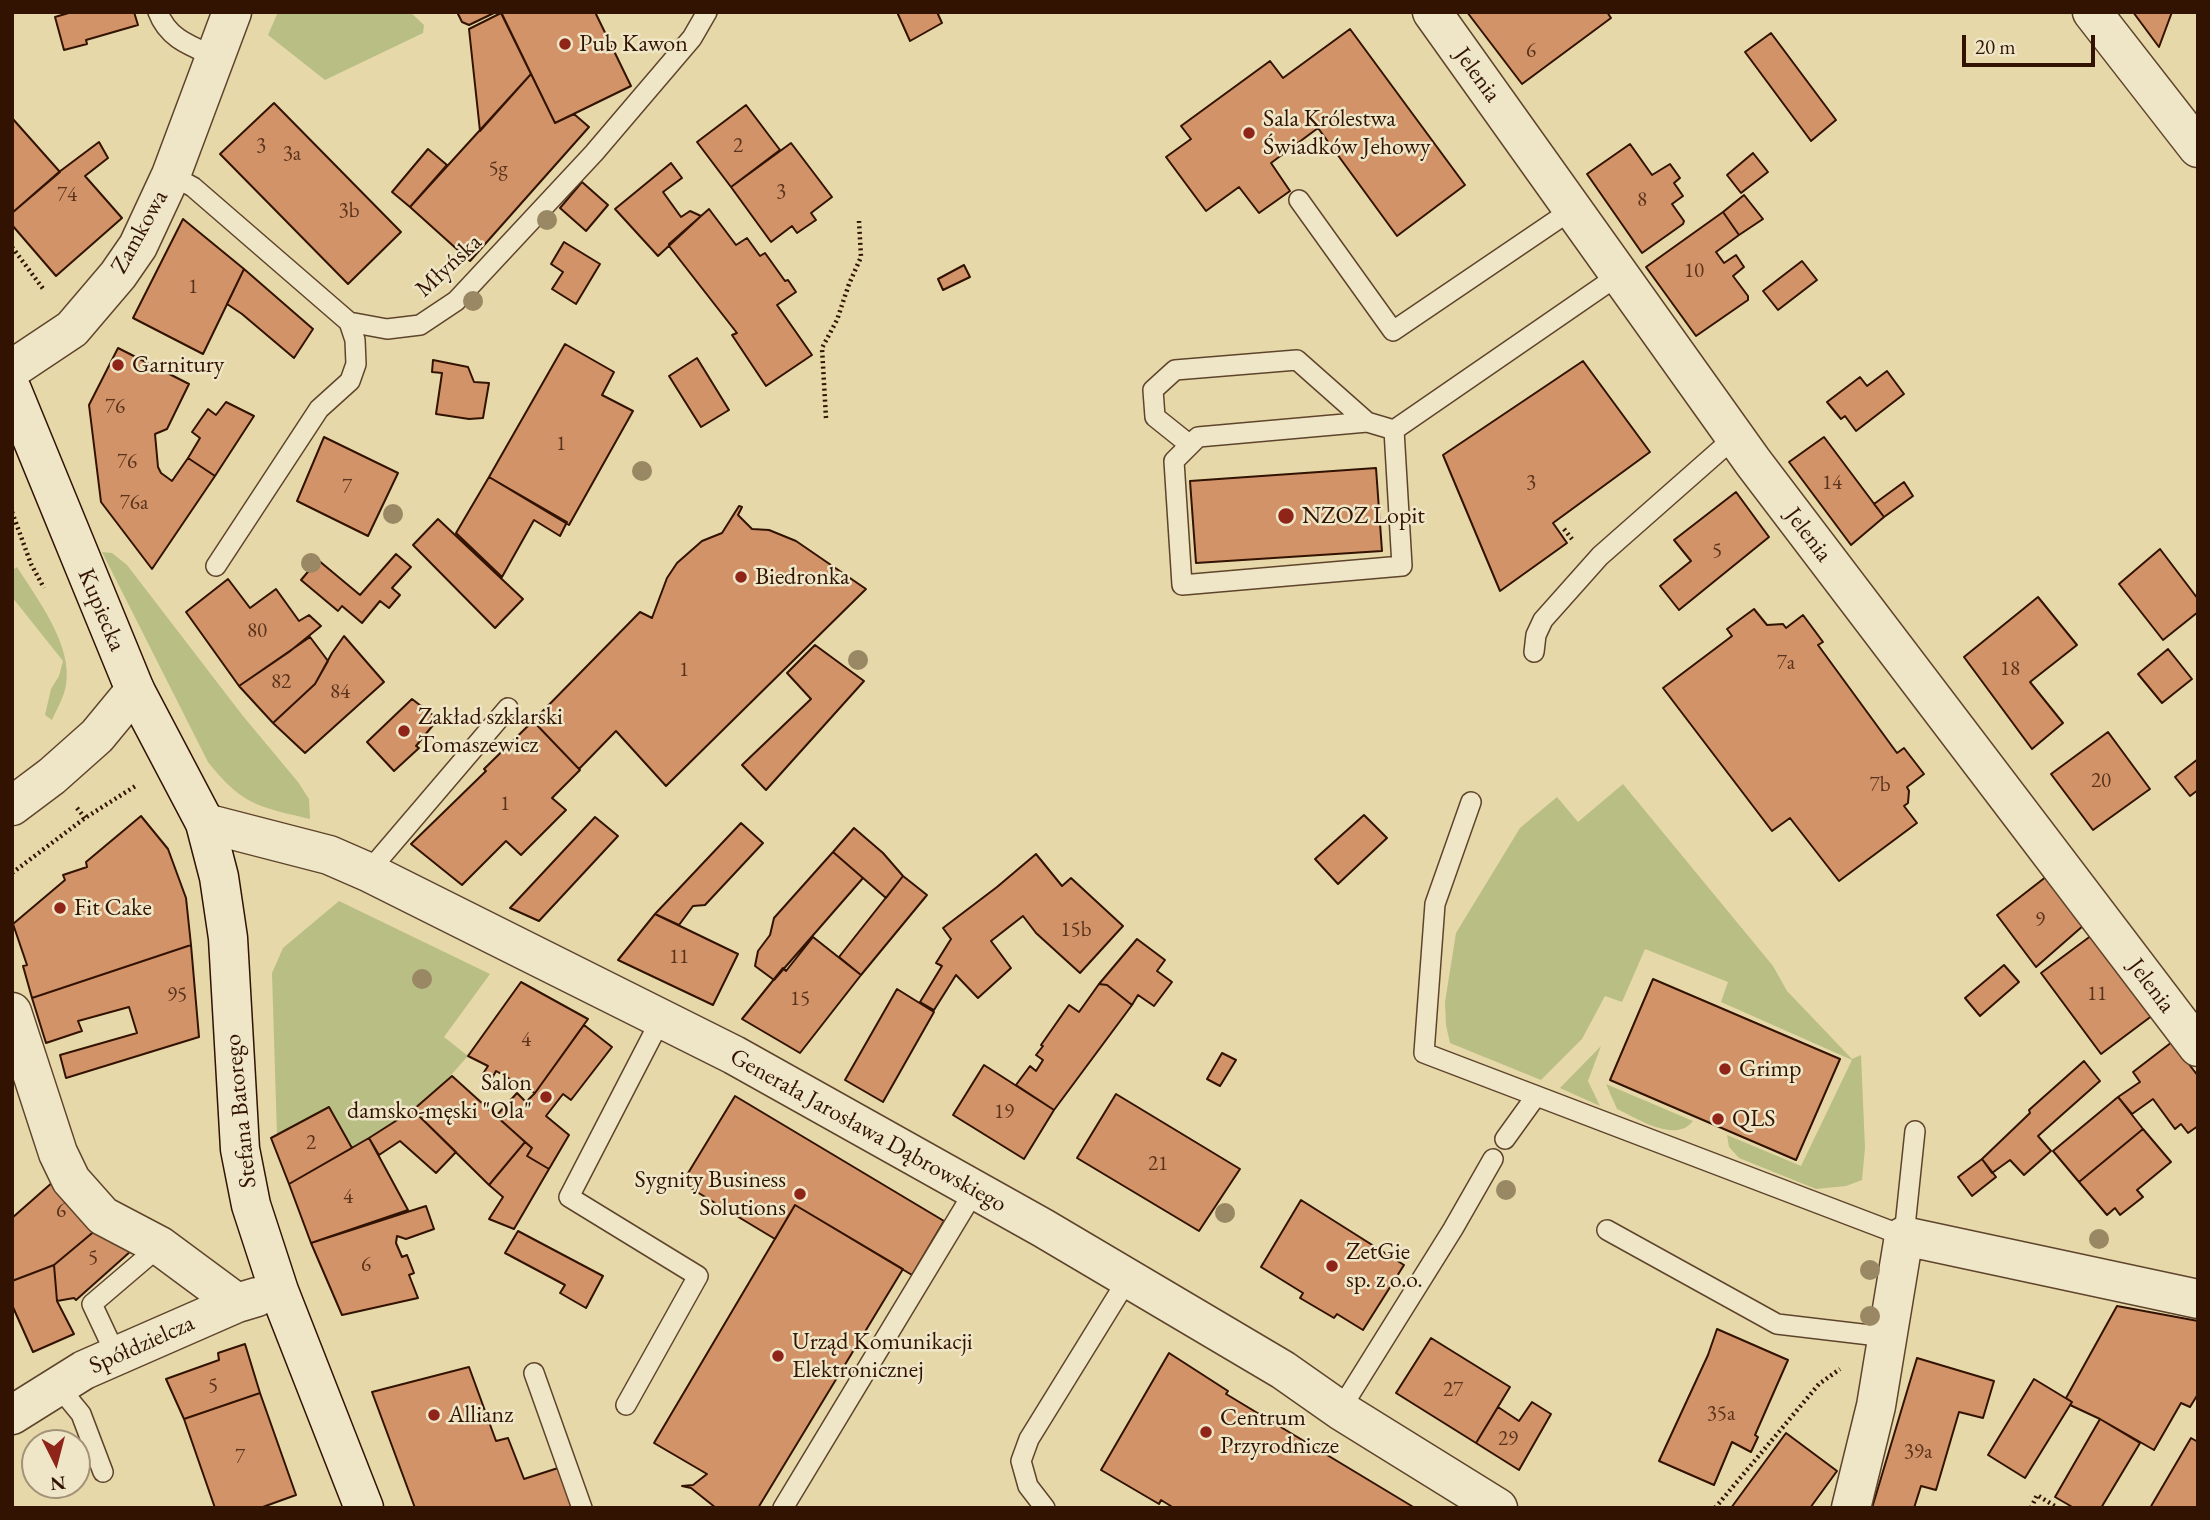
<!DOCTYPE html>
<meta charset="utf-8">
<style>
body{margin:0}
#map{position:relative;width:2210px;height:1520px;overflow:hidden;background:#e6d8a9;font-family:"EB Garamond",serif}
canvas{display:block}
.frame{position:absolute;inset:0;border:14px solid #321302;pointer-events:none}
.north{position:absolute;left:21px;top:1429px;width:70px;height:70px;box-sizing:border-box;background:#efe6c7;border:2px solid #a39278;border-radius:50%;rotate:174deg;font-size:19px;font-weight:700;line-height:28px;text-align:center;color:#321302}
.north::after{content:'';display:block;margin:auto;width:24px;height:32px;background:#8f2418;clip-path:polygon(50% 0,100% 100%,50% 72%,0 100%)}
.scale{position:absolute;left:1962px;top:35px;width:133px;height:32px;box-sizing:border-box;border:4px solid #321302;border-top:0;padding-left:9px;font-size:21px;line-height:24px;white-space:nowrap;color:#321302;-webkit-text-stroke:5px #efe6c7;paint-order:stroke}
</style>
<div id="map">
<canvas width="2210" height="1520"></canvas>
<div class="frame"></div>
<div class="north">N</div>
<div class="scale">20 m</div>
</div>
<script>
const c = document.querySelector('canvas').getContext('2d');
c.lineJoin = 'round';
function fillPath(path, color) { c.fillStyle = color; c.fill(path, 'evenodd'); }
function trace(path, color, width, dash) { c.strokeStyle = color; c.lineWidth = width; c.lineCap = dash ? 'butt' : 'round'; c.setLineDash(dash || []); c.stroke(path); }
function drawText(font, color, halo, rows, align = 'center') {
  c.font = font + ' "EB Garamond",serif'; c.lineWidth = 5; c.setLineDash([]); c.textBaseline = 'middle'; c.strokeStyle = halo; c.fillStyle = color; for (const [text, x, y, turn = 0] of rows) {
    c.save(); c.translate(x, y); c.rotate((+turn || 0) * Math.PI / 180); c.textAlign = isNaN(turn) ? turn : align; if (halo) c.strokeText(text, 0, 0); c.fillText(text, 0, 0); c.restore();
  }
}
fillPath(new Path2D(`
 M278,12H410L424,25L423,33L325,80L268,35Z
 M102,552L112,553L127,565L243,716L298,782L309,799L310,819C259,807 242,805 208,762Z
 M17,567C37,599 73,645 66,685C64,697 57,709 52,720L45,715L51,689L59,676L63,661L12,597V571Z
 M1623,784L1773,966L1787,991L1852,1059L1861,1055L1865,1148L1862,1180L1846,1186L1816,1189L1739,1158L1729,1147L1727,1135L1801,1166L1852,1060L1721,1002L1728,982L1645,949L1622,1002L1605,996L1582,1039L1541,1080L1450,1043L1446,1025L1445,1002L1456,933L1520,828L1557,797L1578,822Z
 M339,901L490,974L444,1037L468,1056L442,1085L413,1110L352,1148L329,1107L277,1136L272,973L283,948Z
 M1601,1046L1588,1081L1600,1106L1560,1088Z
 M1606,1084L1693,1121C1675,1144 1637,1118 1617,1109Z`), '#b9be85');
const building = new Path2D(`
 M72,12H134L138,25L86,40L87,44L64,50L55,17Z
 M457,12H496L469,25L462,22Z
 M595,12L631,86L555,123L501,12Z
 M897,12H937L942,23L910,41Z
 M1467,12H1607L1611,18L1522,84Z
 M2133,12H2172L2159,47Z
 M501,13L531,74L480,131L469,29Z
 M1350,29L1465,185L1397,236L1318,128L1271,163L1290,191L1259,213L1239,187L1206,211L1166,157L1191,139L1181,126L1270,61L1283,78Z
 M1771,33L1836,120L1811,141L1745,52Z
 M531,74L555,123L574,114L589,127L470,261L410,207Z
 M274,103L401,232L348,284L220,154Z
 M746,105L780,150L731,187L697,142Z
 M12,118L60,172L12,213Z
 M99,142L108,158L85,176L122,218L56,276L12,225V213L59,172Z
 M791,143L832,197L811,213L816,220L797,233L792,226L771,242L731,187Z
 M1630,144L1652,175L1670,164L1680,178L1674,183L1683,196L1672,204L1684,221L1683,224L1642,253L1587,174Z
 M428,149L447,165L410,207L392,192Z
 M1753,153L1768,172L1741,193L1727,175Z
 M671,163L682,178L663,192L681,217L690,211L701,216L658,256L615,209Z
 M582,182L608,205L586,231L560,208Z
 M1744,195L1763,219L1739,235L1723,212Z
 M709,209L736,245L747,238L760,256L765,253L785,281L788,280L796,292L777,305L812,355L766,386L732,335L737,333L669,246V244Z
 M1723,212L1739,235L1716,252L1724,263L1736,255L1744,267L1733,276L1748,296V300L1696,336L1646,267Z
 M183,219L244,269L203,354L133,318Z
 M564,242L600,264L576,304L552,289L563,272L551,264Z
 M1802,261L1817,280L1778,310L1763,291Z
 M964,265L970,277L943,290L938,279Z
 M244,269L313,329L294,358L242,314L227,304Z
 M565,344L614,372L602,395L633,411L569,525L489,477Z
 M118,348L189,384L167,429L155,434L158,467L161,473L172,481L188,458L215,476L152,569L101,502L89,405Z
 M697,358L729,410L701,427L669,376Z
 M433,360L468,367L474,382L489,383L483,418L469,419L436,414L442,373L432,372Z
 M1583,361L1650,452L1553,523L1567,543L1500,591L1443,455Z
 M1887,371L1904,394L1856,431L1845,416L1841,419L1827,402L1860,377L1867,386Z
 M226,402L254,416L215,476L188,458L200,438L192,432L208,409L216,415Z
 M324,437L398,473L368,536L297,501Z
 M1824,437L1884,517L1851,545L1789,462Z
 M1376,468L1382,551L1196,563L1190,481Z
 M489,477L567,522L560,536L534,520L502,577L456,533Z
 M1904,482L1913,496L1884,517L1874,504Z
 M1736,492L1769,537L1679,610L1660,586L1691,561L1674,540Z
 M739,506L742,507L738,515L752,529L769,530L796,541L866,589L666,786L616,731L579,769L533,721L640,612L652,618L667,578L677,563L702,541L722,533Z
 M438,519L523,599L495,628L413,545Z
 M2160,549L2198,599V612L2163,640L2119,584Z
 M396,554L411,567L392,588L400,595L389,608L380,601L362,623L342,606L338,611L301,580L318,560L360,595Z
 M228,579L250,608L276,589L299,621L309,615L321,626L289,652L239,686L186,612Z
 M2038,597L2077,645L2030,682L2063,723L2032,749L1964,657Z
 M1754,609L1767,625L1783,624L1786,628L1803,615L1823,642L1818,645L1897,753L1904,748L1924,774L1907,787L1909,791L1908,803L1904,806L1917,823L1839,881L1790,818L1772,831L1663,688L1732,636L1727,629Z
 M344,636L384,682L305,753L273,723L315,684L332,653Z
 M310,637L328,661L315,684L273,723L239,686Z
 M815,645L864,681L766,790L742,765L811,699L787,673Z
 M2168,649L2192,679L2162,703L2138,674Z
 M412,699L438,719L416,746L419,748L394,771L367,742Z
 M533,721L580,770L552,798L566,810L521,855L506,841L462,885L411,844L486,771L484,769Z
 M2108,732L2150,789L2093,830L2051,774Z
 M2198,759V790L2190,796L2175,777Z
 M1364,815L1387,838L1338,884L1315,859Z
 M141,816L168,849L186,898L191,945L32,998L23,966L27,965L13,924L65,880L63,875L87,867L86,862Z
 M595,817L618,836L539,921L510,908Z
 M741,823L763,843L705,905L693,906L679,925L655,914Z
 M854,828L883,853L903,876L886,898L833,852Z
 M833,852L863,878L774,980L755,966L758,951L770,935L774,918Z
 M1036,854L1062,886L1071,878L1123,926L1080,973L1036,933L1023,916L991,941L1011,968L978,998L956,975L934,1010L920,1002L942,966L936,963L951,939L943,928L997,887Z
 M903,876L927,895L861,975L839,957Z
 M2047,876L2084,925L2036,967L1997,915Z
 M655,914L738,954L713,1005L618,960Z
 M2092,935L2153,1015L2101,1054L2041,973Z
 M813,937L861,975L800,1053L742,1019L783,968L786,971Z
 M1137,939L1165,960L1157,971L1172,982L1154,1006L1138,995L1132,1005L1107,985L1099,984Z
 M191,945L199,1037L66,1078L60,1055L137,1033L129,1007L78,1021L82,1031L46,1043L32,998Z
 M2004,965L2019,982L1980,1016L1965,998Z
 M1653,979L1840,1059L1796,1160L1610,1080Z
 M521,982L588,1019L535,1093L496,1071L490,1082L481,1077L488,1066L468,1056Z
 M1099,984L1107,985L1132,1005L1054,1110L1016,1085L1030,1066L1036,1071L1043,1060L1036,1055L1043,1046L1041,1045L1069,1005L1079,1012Z
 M897,989L934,1012L883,1102L845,1080Z
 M584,1025L612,1047L571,1100L563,1094L546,1116L569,1135L549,1169L527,1156L532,1148L496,1116L517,1093L526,1102L535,1093Z
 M2172,1042L2198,1076V1126L2188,1133L2181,1124L2175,1129L2153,1099L2132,1114L2118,1097L2140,1082L2133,1072Z
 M1222,1053L1236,1060L1220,1086L1207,1079Z
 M2084,1061L2100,1081L2038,1136L2051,1151L2024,1175L2010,1160L1992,1173L1982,1159L2030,1113L2029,1110Z
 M984,1065L1054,1110L1024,1159L953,1115Z
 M452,1076L525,1142L489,1185L413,1110Z
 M1116,1094L1240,1169L1199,1231L1077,1158Z
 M735,1096L944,1221L912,1275L795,1205L775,1239L682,1183Z
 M2118,1097L2143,1129L2079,1182L2053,1151Z
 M329,1107L352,1148L289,1184L271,1138Z
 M413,1110L456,1152L436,1173L400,1141L379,1155L369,1138Z
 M2143,1129L2171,1162L2137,1190L2143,1197L2120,1215L2115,1208L2107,1215L2079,1182Z
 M369,1138L408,1210L311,1243L289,1184Z
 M525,1142L532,1148L527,1156L549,1169L514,1229L489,1219L503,1197L489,1185Z
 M1982,1159L1996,1177L1972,1196L1958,1177Z
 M54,1181L97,1229L54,1265L12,1281V1218Z
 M1301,1200L1404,1265L1363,1330L1337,1314L1334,1318L1300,1298L1303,1293L1261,1267Z
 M795,1205L903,1269L758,1508H716L691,1488L682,1486L693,1485L707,1474L654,1443Z
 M426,1206L434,1229L406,1239L397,1236L396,1243L402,1257L407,1255L414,1273L409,1275L418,1298L342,1315L311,1243Z
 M97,1229L131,1251L76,1300L74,1298L57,1301L54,1265Z
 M518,1231L603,1276L586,1308L560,1293L565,1285L505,1253Z
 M54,1265L57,1301L74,1334L33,1352L12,1305V1281Z
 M2117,1306L2198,1321V1394L2190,1407L2181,1403L2154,1450L2100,1419L2070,1405L2072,1402L2066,1398Z
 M1717,1329L1788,1360L1755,1435L1758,1437L1751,1452L1732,1442L1714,1485L1659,1461L1708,1355Z
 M1431,1338L1510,1387L1476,1443L1396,1393Z
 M245,1344L260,1393L184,1419L166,1379L219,1360L218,1353Z
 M1169,1353L1228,1391L1226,1394L1415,1508H1174L1161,1500L1159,1504L1101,1470Z
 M1917,1358L1994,1381L1983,1418L1959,1412L1936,1490L1921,1486L1914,1508H1872Z
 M469,1367L496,1441L508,1438L524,1479L558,1468L573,1508H415L372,1392Z
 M2034,1379L2072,1402L2025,1478L1988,1455Z
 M260,1393L296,1495L260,1508H215L184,1419Z
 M1532,1402L1551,1414L1519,1470L1476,1443L1498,1407L1519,1421Z
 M2100,1419L2140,1443L2101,1508H2074L2055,1497Z
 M1786,1433L1837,1471L1810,1508H1731Z
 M2191,1438L2198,1442V1508H2150Z`);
fillPath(building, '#d39368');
trace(building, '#321302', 2);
const lane = new Path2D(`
 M158,12C168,39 191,46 216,57
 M171,175L193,187L349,322L387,329L420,325L456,301L594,153L692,38L707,12
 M1299,200L1393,331L1573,209
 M1394,430L1367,422L1198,437L1174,461L1182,585L1402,566L1394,430L1619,275
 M1190,445L1155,417L1153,390L1175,370L1297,360L1367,422
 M216,566L319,409L350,381L356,364L355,340L349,322
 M1534,652L1536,635L1543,620L1600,556L1735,437
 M1471,802L1435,904L1424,1053L1904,1236L1915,1131
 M368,872L508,708
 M1505,1139L1536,1096
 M1607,1230L1777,1324L1887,1337
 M116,1355L92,1304L160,1246
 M534,1373L582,1508
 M58,1386L81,1414L103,1472
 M626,1405L698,1276L569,1197L661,1019
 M1340,1410L1453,1229L1493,1159
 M783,1508L975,1190
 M1045,1508L1028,1486L1021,1461L1029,1439L1129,1277`);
const street = new Path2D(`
 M1432,12L1753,462L2198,1047
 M2092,12L2198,148
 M12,369L72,329L118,275L138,246L171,175L232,12
 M12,806L52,776L97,736L135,690
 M205,823L329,855L368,872L734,1055L1043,1228L1283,1370L1340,1410L1498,1508
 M12,1012L58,1153L71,1180L103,1216L160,1246L237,1303
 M12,1415L84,1370L237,1303L257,1297
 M1851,1508L1876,1406L1904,1236L2198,1299`);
const secondary = new Path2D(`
 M12,390L135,690L205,823L219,877L228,938L240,1149L251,1205L279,1291L364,1508`);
trace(lane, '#5f442c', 22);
trace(street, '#5f442c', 41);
trace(secondary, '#321302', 41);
trace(new Path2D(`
 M12,247L44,290
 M826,418L822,348L837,320L849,284L861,257L859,221
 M12,512L31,564L44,588
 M1564,529L1572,539
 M77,808L85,818
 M12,873L85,818L137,785
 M1715,1508L1819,1384L1840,1369
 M2031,1508L2037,1495L2058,1508`), '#321302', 4.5, [2, 3.5]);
trace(lane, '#efe6c7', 19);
trace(street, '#efe6c7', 38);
trace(secondary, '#efe6c7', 38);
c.fillStyle = '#998863';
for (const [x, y] of [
 [547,220],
 [473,301],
 [642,471],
 [393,514],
 [311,563],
 [858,660],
 [422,979],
 [1506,1190],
 [1225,1213],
 [2099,1239],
 [1870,1270],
 [1870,1316]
]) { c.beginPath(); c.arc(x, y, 10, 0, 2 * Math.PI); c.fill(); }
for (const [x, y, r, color] of [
 [565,44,7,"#8f2418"],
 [1249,133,7,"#8f2418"],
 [118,365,7,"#8f2418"],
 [1286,516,9,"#8f2418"],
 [741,577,7,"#8f2418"],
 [404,731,7,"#8f2418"],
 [60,908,7,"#8f2418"],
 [1725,1069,7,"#8f2418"],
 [546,1097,7,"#8f2418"],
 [1718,1119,7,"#8f2418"],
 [800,1194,7,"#8f2418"],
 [1332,1266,7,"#8f2418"],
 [778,1356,7,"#8f2418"],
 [434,1415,7,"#8f2418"],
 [1206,1432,7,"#8f2418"]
]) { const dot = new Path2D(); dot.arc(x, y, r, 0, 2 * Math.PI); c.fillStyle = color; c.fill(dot); trace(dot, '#efe6c7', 2.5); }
drawText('21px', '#5a331c', null, [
 ["6",1531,51],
 ["3",261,146],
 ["2",738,146],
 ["3a",292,154],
 ["5g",498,169],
 ["3",781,192],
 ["74",67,195],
 ["8",1642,200],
 ["3b",349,211],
 ["10",1694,271],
 ["1",193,287],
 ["76",115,407],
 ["1",561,444],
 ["76",127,462],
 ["3",1531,483],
 ["14",1832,483],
 ["7",347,487],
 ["76a",134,503],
 ["5",1717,551],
 ["80",257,631],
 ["7a",1786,663],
 ["18",2010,669],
 ["1",684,670],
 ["82",281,682],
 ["84",340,692],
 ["20",2101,781],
 ["7b",1880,785],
 ["1",505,804],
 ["9",2040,920],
 ["15b",1076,930],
 ["11",679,957],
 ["11",2097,994],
 ["95",177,995],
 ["15",800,999],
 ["4",526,1040],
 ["19",1004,1112],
 ["2",311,1143],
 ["21",1158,1164],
 ["4",348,1197],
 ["6",61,1211],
 ["5",93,1258],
 ["6",366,1265],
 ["5",213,1386],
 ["27",1453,1390],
 ["35a",1721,1414],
 ["29",1508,1439],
 ["39a",1918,1452],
 ["7",240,1457]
]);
drawText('24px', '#321302', '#efe6c7', [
 ["Pub Kawon",579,44],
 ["Sala Królestwa",1263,119],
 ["Świadków Jehowy",1263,147],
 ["Garnitury",132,365],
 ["NZOZ Lopit",1302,516],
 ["Biedronka",755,577],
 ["Zakład szklarski",418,717],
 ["Tomaszewicz",418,745],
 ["Fit Cake",74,908],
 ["Grimp",1739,1069],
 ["Salon",532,1083,"right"],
 ["damsko-męski \"Ola\"",532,1111,"right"],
 ["QLS",1732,1119],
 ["Sygnity Business",786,1180,"right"],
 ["Solutions",786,1208,"right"],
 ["ZetGie",1346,1252],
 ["sp. z o.o.",1346,1280],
 ["Urząd Komunikacji",792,1342],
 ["Elektronicznej",792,1370],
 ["Allianz",448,1415],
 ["Centrum",1220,1418],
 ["Przyrodnicze",1220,1446]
], 'left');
drawText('24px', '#321302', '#efe6c7', [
 ["Jelenia",1477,75,54],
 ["Zamkowa",140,232,-61],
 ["Młyńska",449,266,-43],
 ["Jelenia",1808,535,53],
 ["Kupiecka",101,610,67],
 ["Jelenia",2151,986,53],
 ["Stefana Batorego",241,1111,-96],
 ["Generała Jarosława Dąbrowskiego",868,1131,29],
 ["Spółdzielcza",142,1345,-24]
]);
</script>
